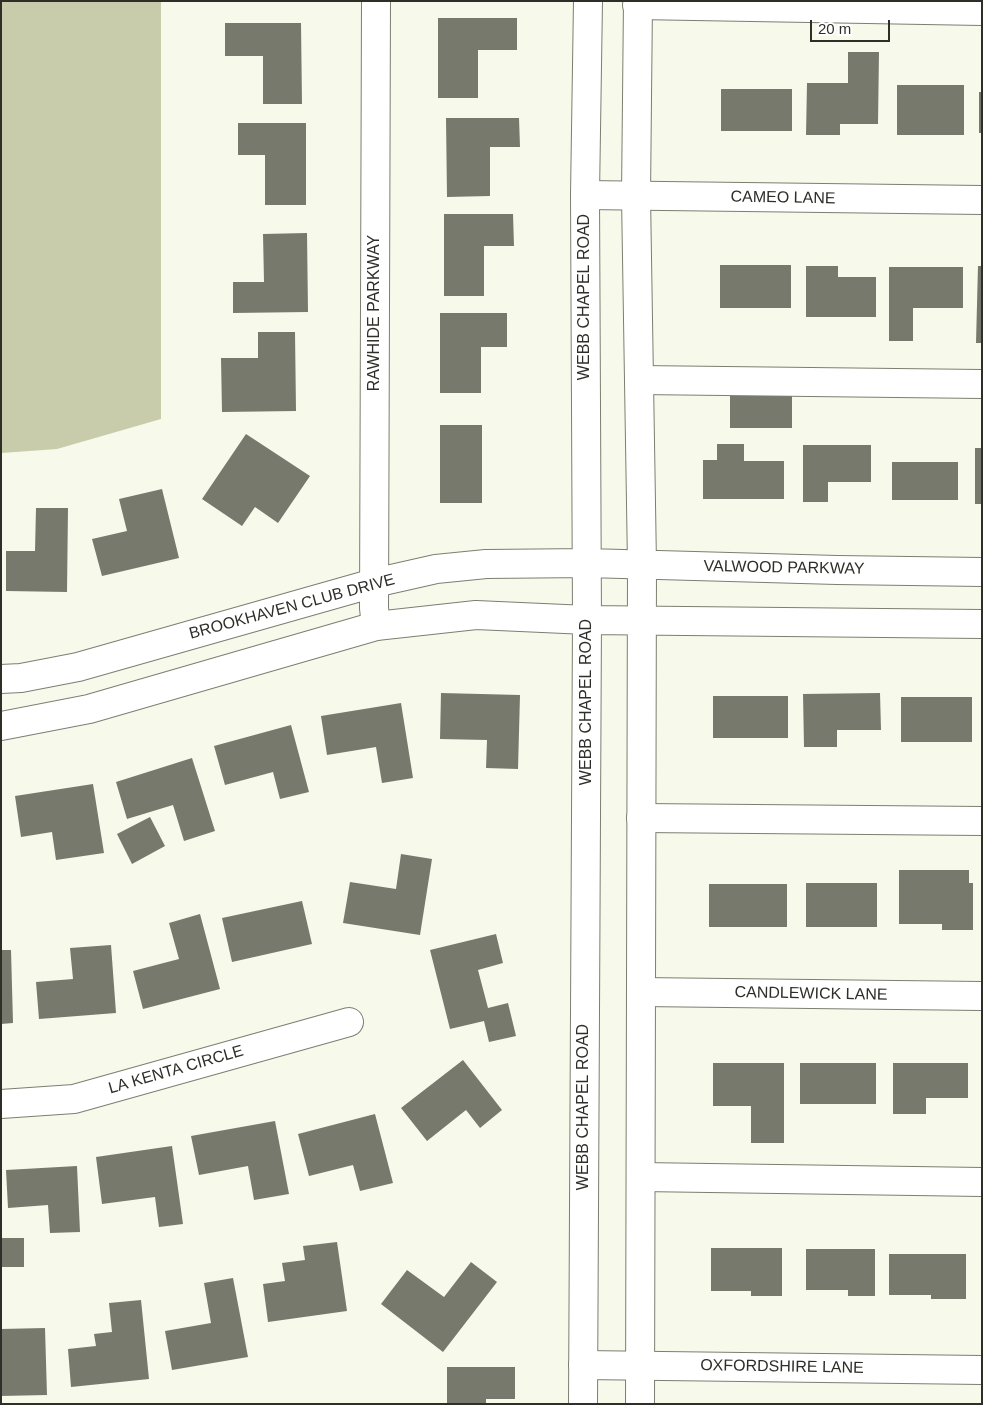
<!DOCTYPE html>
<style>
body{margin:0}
#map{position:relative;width:983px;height:1405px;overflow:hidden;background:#f7f9eb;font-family:Arial,sans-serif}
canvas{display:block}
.frame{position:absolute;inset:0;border:2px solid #2e2f29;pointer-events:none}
.scale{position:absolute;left:810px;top:20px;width:80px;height:22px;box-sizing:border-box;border:2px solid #2e2f29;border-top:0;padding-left:6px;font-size:15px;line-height:18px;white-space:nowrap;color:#2e2f29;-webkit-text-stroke:4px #fff;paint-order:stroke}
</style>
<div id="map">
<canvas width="983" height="1405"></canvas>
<div class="frame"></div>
<div class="scale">20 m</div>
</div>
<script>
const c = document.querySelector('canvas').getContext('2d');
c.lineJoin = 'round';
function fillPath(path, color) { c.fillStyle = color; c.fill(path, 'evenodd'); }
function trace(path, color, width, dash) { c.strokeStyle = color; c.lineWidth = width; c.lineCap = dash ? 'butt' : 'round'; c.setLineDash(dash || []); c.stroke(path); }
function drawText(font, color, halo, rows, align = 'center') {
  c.font = font + ' Arial,sans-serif'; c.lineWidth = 4; c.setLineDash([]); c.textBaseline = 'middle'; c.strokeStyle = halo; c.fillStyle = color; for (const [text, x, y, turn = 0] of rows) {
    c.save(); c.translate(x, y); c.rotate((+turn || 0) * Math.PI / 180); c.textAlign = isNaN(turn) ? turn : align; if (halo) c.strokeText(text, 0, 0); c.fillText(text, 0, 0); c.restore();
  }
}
fillPath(new Path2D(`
 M1,1H161V419L57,449L1,453Z`), '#c8ccab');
fillPath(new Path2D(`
 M438,18H517V50H478V98H438Z
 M225,23H301L302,104H263V56H225Z
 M848,52H879L878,124H840V135H806L807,83H848Z
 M897,85H964V135H897Z
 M721,89H792V131H721Z
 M979,92H982V133H979Z
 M446,118H519L520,147H490V196L447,197Z
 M238,123H306V205H265V155H238Z
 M444,214H513L514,246H484V296H444Z
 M307,233L308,312L233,313V282H264L263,234Z
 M720,265H791V308H720Z
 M806,266H838V277H876V317H806Z
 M978,266H982V343H976Z
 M889,267H963V308H913V341H889Z
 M440,313H507V347H481V393H440Z
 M258,332H295L296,411L222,412L221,358H258Z
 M730,395H792V428H730Z
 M440,425H482V503H440Z
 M246,434L310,476L278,523L255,507L242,526L202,499Z
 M717,444H744V461H784V499H703V460H717Z
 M803,445H871V482H828V502H803Z
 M975,448H982V504H975Z
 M892,462H958V500H892Z
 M162,489L179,558L102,576L92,539L127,531L119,499Z
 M36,508H68L67,592L6,591V551H35Z
 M441,693L520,695L518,769L486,768L487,740L440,739Z
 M880,693L881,730H837V747H804L803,694Z
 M713,696H788V738H713Z
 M901,697H972V742H901Z
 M401,703L413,778L382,783L376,747L327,755L321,716Z
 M291,725L309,792L280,799L273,772L225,785L214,746Z
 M192,758L215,831L184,841L173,805L127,819L116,782Z
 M93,784L104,853L56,860L52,832L21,837L15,796Z
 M150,817L165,846L132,864L117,834Z
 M401,854L432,859L420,935L343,923L350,882L396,889Z
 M899,870H969V883H973V930H942V924H899Z
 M806,883H877V927H806Z
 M709,884H787V927H709Z
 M302,901L312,944L232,962L222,918Z
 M200,914L220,989L143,1009L133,971L179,959L169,923Z
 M496,934L503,963L478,970L488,1008L508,1003L516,1036L489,1042L484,1021L450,1029L430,950Z
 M111,945L116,1013L39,1019L36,982L73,979L70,948Z
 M1,950H11L13,1023L1,1024Z
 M463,1060L502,1110L480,1128L466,1110L427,1141L401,1108Z
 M713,1063H784V1143H751V1106H713Z
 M800,1063H876V1104H800Z
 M893,1063H968V1098H926V1114H893Z
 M375,1114L393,1183L360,1191L353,1165L309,1176L298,1134Z
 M275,1121L289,1194L254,1200L248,1166L199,1175L191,1136Z
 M172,1146L183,1224L159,1227L155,1197L102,1204L96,1157Z
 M77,1166L80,1232L50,1233L48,1205L8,1208L6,1170Z
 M1,1238H24V1267H1Z
 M337,1242L347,1311L268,1322L263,1284L285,1281L282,1263L305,1260L303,1246Z
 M711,1248H782V1296H751V1291H711Z
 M806,1249H875V1296H848V1290H806Z
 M889,1254H966V1299H931V1295H889Z
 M471,1262L497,1282L443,1352L381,1304L407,1270L444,1297Z
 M233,1278L248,1357L172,1370L165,1331L211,1323L204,1283Z
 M141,1300L149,1379L71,1387L68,1349L96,1346L94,1334L112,1332L109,1303Z
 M45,1328L47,1395L1,1396V1329Z
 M447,1367H515V1399H486V1404H447Z`), '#77796d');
const minor = new Path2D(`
 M376,1L374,608L376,626
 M637,5L982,11
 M585,195L982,200
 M639,380L982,384
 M641,818L982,821
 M641,992L982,996
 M1,1104L74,1099L349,1022
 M641,1177L982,1182
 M583,1365L982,1370`);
const major = new Path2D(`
 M638,1L636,196L642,565L640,1404
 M1,679L21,678L78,667L374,583L436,569L486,564L587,563L837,570L982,572
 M1,726L89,709L376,626L476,615L587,620L982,624
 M583,1404L587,620L585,195L588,1`);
trace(minor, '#7c7e71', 30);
trace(major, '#7c7e71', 30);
trace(minor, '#fff', 28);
trace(major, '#fff', 28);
drawText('16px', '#2e2f29', '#fff', [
 ["CAMEO LANE",783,198,1],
 ["WEBB CHAPEL ROAD",585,297,-90],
 ["RAWHIDE PARKWAY",375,313,-90],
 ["VALWOOD PARKWAY",784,568,1],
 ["BROOKHAVEN CLUB DRIVE",292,607,-15],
 ["WEBB CHAPEL ROAD",587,702,-90],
 ["CANDLEWICK LANE",811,994,1],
 ["LA KENTA CIRCLE",176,1070,-16],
 ["WEBB CHAPEL ROAD",584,1107,-90],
 ["OXFORDSHIRE LANE",782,1367,1]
]);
</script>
